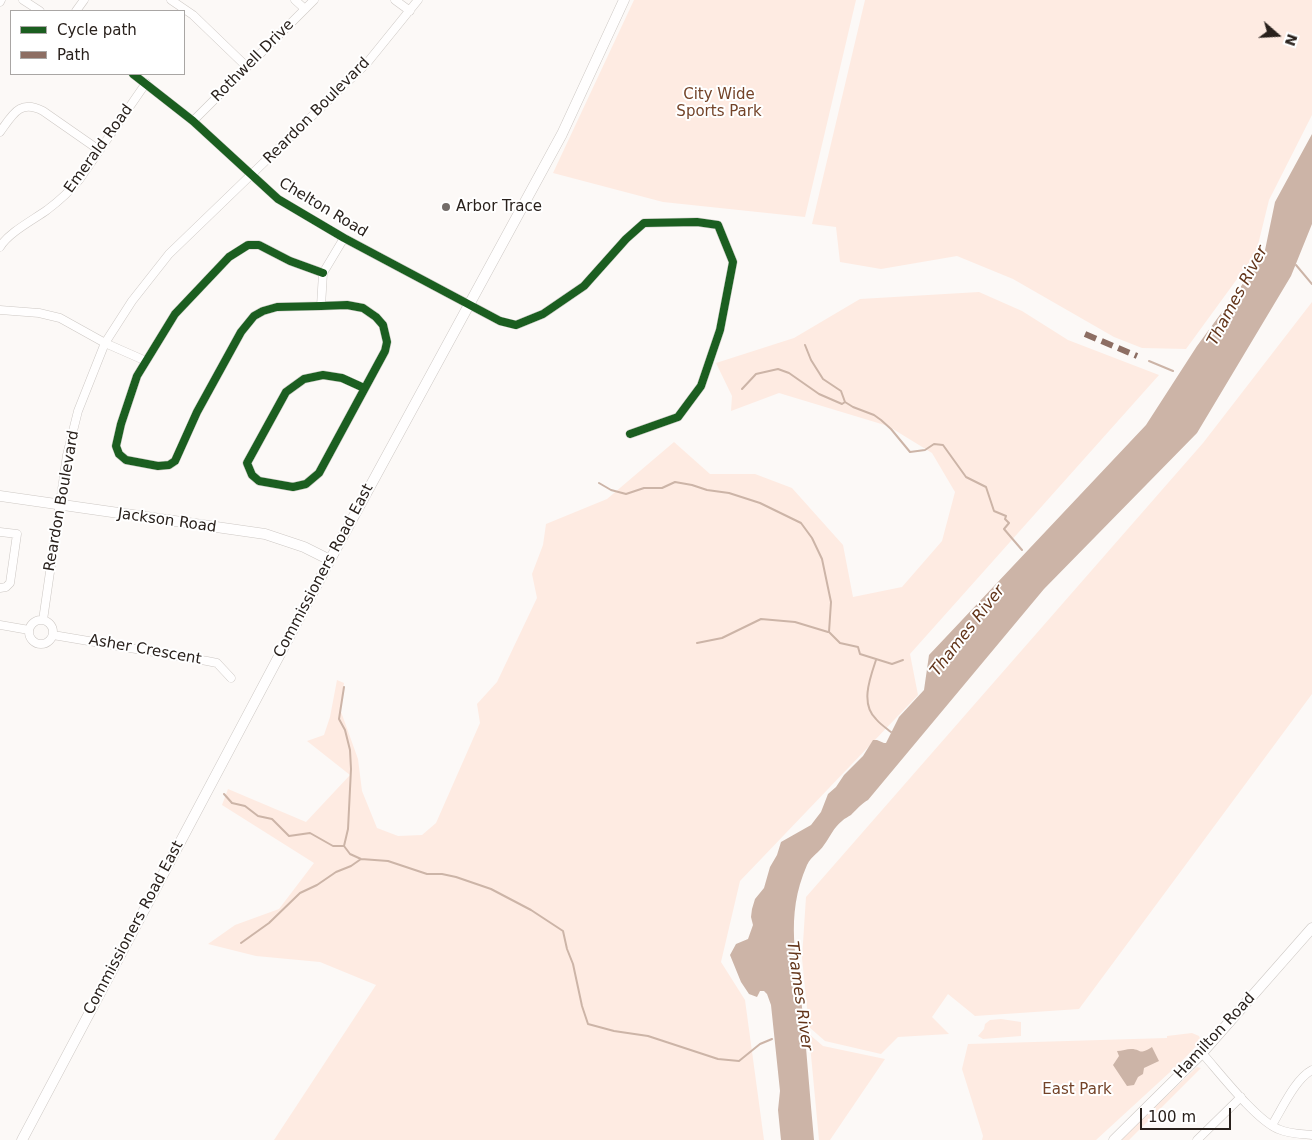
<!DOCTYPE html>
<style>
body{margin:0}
#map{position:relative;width:1312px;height:1140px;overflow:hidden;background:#fcf9f7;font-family:"DejaVu Sans",sans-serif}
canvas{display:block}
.legend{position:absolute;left:10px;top:10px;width:175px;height:65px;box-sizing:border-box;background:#fff;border:1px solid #a9a6a4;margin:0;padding:6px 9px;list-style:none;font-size:15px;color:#29211c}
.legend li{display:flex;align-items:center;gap:10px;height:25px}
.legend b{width:25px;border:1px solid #a9a6a4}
.north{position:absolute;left:1252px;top:10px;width:50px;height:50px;-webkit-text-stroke:4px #fff;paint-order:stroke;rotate:109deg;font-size:14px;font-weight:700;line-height:20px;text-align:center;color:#29211c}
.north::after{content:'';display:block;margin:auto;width:18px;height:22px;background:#29211c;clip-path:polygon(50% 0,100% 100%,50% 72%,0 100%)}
.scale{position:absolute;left:1140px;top:1108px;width:91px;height:22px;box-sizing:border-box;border:2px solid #29211c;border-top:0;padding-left:6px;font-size:15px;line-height:18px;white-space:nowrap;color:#29211c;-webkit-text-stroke:4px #fff;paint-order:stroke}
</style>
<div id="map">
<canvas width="1312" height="1140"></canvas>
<ul class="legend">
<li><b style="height:6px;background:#1b5e20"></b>Cycle path</li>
<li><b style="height:6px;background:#8d6e63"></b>Path</li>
</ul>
<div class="north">N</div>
<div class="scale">100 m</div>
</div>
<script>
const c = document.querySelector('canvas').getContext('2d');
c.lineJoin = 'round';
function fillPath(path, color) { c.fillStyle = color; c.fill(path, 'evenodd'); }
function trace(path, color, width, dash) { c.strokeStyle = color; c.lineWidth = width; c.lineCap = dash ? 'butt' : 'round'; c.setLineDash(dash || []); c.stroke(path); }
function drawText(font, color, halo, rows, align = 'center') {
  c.font = font + ' "DejaVu Sans",sans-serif'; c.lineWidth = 4; c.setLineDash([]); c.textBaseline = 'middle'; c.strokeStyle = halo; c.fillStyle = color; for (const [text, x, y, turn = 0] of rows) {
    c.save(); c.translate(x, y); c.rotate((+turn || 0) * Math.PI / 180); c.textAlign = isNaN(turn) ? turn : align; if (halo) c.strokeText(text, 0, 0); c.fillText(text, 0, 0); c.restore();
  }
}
fillPath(new Path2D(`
 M634,0H856L805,217L663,202L553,173Z
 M865,0H1312V115L1269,200L1256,253L1186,349L1142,348L1114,337L1013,279L957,256L881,269L840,262L836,227L812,224Z
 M979,292L1022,311L1068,340L1159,375L910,654L918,695L740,881L721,962L745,1000L764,1140H274L376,985L320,962L256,956L208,944L235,925L279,909L314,863L222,805L228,789L306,822L350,775L307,741L324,735L330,717L337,680L344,683L340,709L358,759L362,791L377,828L398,836L422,835L436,823L480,723L477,704L497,682L537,598L532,574L543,545L546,524L607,499L674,442L710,474H755L792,488L843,545L853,597L902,587L942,541L955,492L932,453L888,426L779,393L731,411L732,396L716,363L794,338L860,299Z
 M1312,302V694L1079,1009L975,1016L948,994L932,1017L949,1034L898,1037L881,1054L825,1041L809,1027L802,958L806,897L1203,443Z
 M1001,1019L1021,1022V1036L983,1039L978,1036L984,1029L985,1024L990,1020Z
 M1192,1033L1199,1036L1201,1041L1181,1062L1096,1140H982L983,1136L962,1069L968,1044L1167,1038V1036Z
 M809,1034L823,1046L885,1059L830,1140H819Z
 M1197,1067L1201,1068L1129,1140H1120Z`), '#feebe2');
fillPath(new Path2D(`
 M1312,134V224L1291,276L1197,433L1044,589L868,800C861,804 857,809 851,815C848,817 845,818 842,821C834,827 830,837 824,845C819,853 812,855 807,865C784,917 797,961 803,1015C807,1056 810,1098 814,1140H781L778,1110L780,1091L771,1005L767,994L764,991H760L757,997L749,994L741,982L730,955L736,944L748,939L753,925L751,917L752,909L755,899L764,888L770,867L777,855L781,842L811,825L821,812L828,794L836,787L844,775L863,756L873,740H877L884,743H886L899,717L924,690L929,655L1146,425L1197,346L1264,255L1275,202Z
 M1152,1047L1159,1061L1144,1068L1143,1074L1138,1077L1134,1085L1127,1086L1113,1065L1119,1056L1117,1051C1122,1051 1127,1049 1131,1049C1142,1049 1138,1056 1152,1047Z`), '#ccb4a7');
trace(new Path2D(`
 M1296,265L1312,284
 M805,345L811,360L823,379L841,391L845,402L853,407L874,415L881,420L891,429L910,452L925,450L934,444L943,445L966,477L986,487L994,511L1006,516L1005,519L1009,523L1004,529L1022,550
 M1149,361L1173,371
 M742,389L756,374L778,369L789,373L819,394L842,404L845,402
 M599,483L611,490L626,494L644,488H662L675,482L692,485L707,490L729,493L760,503L801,523L812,538L822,559L831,602L829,632L840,643L858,647L860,654L892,664L903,660
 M697,643L722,638L761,619L795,622L828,632
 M876,660C870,678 860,704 876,719C880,724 886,728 891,732
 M344,687L339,719L345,730L350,750L351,769L348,829L344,846L350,854L361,859L388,861L427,874H442L456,877L491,889L531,910L563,931L567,949L573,964L582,1006L588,1024L614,1031L648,1036L718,1059L739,1061L760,1044L772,1039
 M224,794L232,803L245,806L258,816L272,819L289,836L310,833L333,846H344
 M241,943L269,923L300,893L317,885L336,872L351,866L361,859`), '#ccb4a7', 2);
const minor = new Path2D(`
 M23,0L40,11
 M171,0L193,15L247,67
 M295,0L305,9
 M395,0L410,11
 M0,2L1,0
 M76,11L84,0
 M133,74L193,121L278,199L344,238L500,321L516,325L543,314L584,286L626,239L644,223L697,222L718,225L733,262L720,330L701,386L678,417L630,434
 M193,121L314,0
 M0,132C13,114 20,99 43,111L99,150
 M0,247C8,233 33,220 47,210C59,201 70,191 79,180L146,83
 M323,273L290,261L259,245H248L229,257L175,314L137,376L121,424L116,446L119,454L126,460L158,466L169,465L175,461L197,412L241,332L254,316L263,311L277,307L321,306L347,305L363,308L376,317L383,325L387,342L385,351L319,473L306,484L293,487L259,481L252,475L247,463L286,392L304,379L323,375L342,378L364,388
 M321,306L323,273L344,238
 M0,310L39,313L60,318L105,343L146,361
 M0,532L17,534L10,583L6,587L0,588
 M29 632a12 12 0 1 1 24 0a12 12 0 1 1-24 0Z
 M43,620L67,455L78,411L105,343L132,301L169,254L367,63L418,0
 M0,625L29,630
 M53,635L207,661L217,663L231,678
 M1202,1053C1219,1072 1256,1120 1278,1129C1289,1134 1300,1134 1312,1135
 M1272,1125C1282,1109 1295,1079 1312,1070
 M1197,1140L1241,1097`);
const major = new Path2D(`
 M0,496L265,534L304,547L330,560
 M22,1140L330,560L562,134L624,0
 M1114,1140L1202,1053L1312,928`);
trace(minor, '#cdc8c4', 9);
trace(major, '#cdc8c4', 11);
trace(minor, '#fffefe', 8);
trace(major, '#fffefe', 10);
trace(new Path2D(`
 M1085,334L1137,356`), '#8d6e63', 6, [12, 6]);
trace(new Path2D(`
 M133,74L193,121L278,199L344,238L500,321L516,325L543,314L584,286L626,239L644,223L697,222L718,225L733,262L720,330L701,386L678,417L630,434
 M323,273L290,261L259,245H248L229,257L175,314L137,376L121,424L116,446L119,454L126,460L158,466L169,465L175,461L197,412L241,332L254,316L263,311L277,307L321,306L347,305L363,308L376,317L383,325L387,342L385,351L319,473L306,484L293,487L259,481L252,475L247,463L286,392L304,379L323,375L342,378L364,388`), '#1b5e20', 8);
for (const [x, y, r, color] of [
 [446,207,5,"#736d69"]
]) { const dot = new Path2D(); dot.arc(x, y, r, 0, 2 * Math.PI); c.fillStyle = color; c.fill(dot); trace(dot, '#fff', 2); }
drawText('15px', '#29211c', '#fff', [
 ["Rothwell Drive",253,61,-45],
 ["Reardon Boulevard",317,111,-45],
 ["Emerald Road",99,149,-54],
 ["Chelton Road",323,208,31],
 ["Reardon Boulevard",62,501,-80],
 ["Jackson Road",167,521,8],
 ["Commissioners Road East",324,571,-62],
 ["Asher Crescent",145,650,10],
 ["Commissioners Road East",134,928,-62],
 ["Hamilton Road",1215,1036,-47]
]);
drawText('15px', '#734328', '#fff', [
 ["City Wide",719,95],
 ["Sports Park",719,112],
 ["East Park",1077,1090]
]);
drawText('15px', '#29211c', '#fff', [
 ["Arbor Trace",456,207]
], 'left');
drawText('italic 16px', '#623419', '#fff', [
 ["Thames River",1238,296,-62],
 ["Thames River",968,631,-52],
 ["Thames River",799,996,82]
]);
</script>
